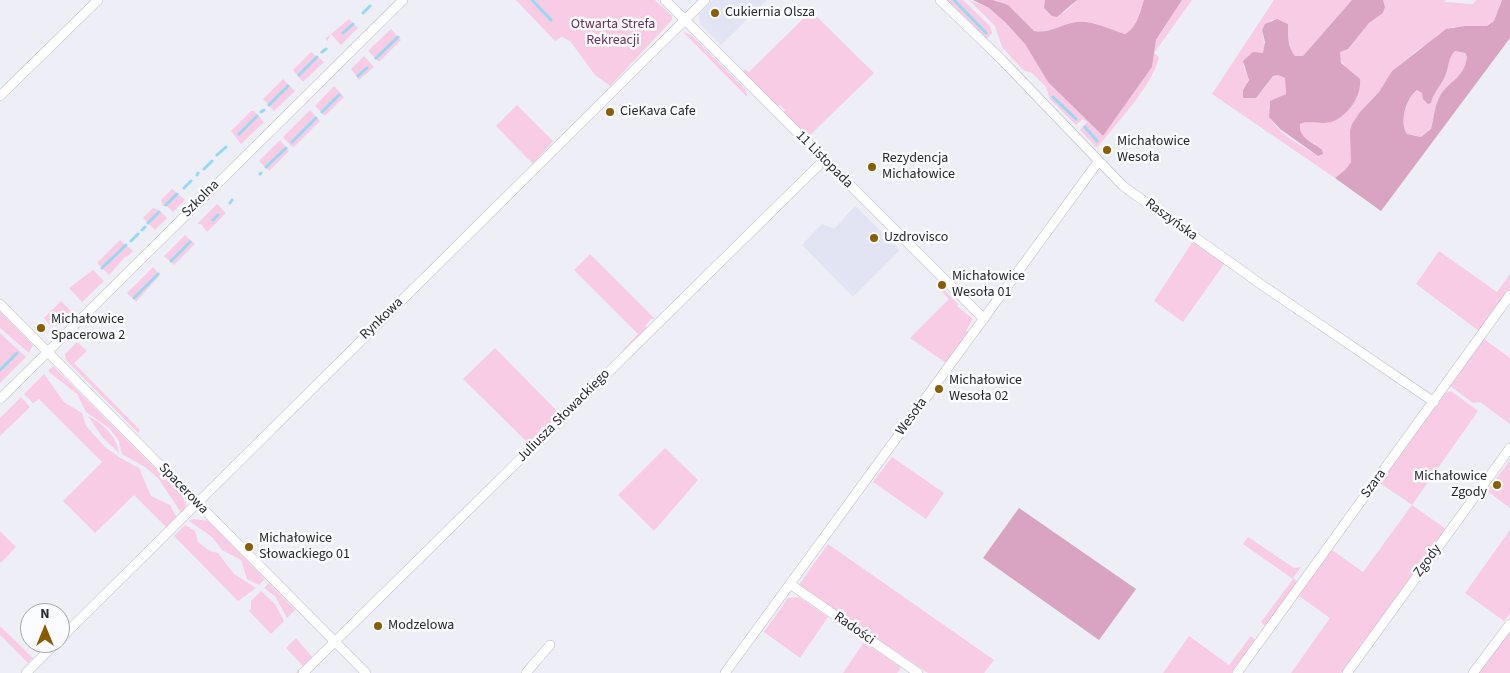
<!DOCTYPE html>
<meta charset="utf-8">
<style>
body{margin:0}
#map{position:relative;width:1510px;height:673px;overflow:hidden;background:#edeef6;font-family:"Source Sans 3",sans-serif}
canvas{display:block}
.north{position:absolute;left:20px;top:603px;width:50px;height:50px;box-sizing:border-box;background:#fbfcff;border:1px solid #a7a8ab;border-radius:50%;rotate:0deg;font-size:14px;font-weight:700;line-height:20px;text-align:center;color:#2a2a2d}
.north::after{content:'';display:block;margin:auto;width:18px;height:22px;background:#8b5d02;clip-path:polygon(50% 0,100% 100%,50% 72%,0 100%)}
</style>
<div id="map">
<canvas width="1510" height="673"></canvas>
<div class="north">N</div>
</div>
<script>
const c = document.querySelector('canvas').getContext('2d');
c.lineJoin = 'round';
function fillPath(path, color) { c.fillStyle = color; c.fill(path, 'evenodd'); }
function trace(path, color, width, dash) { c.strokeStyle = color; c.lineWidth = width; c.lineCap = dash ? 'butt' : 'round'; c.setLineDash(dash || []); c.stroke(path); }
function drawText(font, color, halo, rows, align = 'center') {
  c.font = font + ' "Source Sans 3",sans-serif'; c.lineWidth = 5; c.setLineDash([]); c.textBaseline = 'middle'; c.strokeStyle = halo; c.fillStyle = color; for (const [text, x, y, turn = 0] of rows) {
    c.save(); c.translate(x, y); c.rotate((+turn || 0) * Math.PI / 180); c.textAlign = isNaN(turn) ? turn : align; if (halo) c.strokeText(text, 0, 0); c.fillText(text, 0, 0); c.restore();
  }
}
fillPath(new Path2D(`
 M713,0H767L721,45L700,24L699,14Z
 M855,206L900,250L853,297L802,245L822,224L834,229Z`), '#e2e3f3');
fillPath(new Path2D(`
 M516,0H655L672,16V20L610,86L595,75L570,41L562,37L555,41Z
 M946,0H963L990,26L992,33L986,40Z
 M969,0L989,8L1006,23L1025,44L1048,82L1103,136L1152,67L1156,41L1182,0H1192L1154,53L1159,57C1153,85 1115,125 1097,148L1080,130L1087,122L1083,119L1076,125L1050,99L1046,87L1032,73L1023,70L1002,47L995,26Z
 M993,0H1045V2L1064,13L1077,0H1144C1140,12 1137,28 1125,34C1109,29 1092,20 1076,22C1061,24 1050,34 1034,31L998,1Z
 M1274,0H1352L1303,56H1295C1288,48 1286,39 1288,29L1272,19L1262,30L1265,49L1263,53L1243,64C1247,79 1253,74 1243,90L1261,92L1273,76L1278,75L1285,78L1286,94L1269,104C1265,129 1300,144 1318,156L1315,144C1306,139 1299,136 1300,124L1307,122L1329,123L1345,66L1339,59L1340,52L1348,49L1369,23L1383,13L1385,7L1383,0H1446L1444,2L1473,4L1476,0H1502L1494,21L1487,26L1453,27L1437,35L1433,41L1419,49L1392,71L1379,92L1360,112L1351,146V162L1345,170L1335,178L1212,94Z
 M811,11L874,73L808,137L783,113L785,110L780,105L777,106L743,72L745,69L749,72Z
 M349,19L358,28L341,45L331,34L327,41L325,39Z
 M391,29L401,40L379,62L368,51Z
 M683,32L691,35L746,90L747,97Z
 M1455,51L1465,53C1475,71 1446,85 1439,98C1434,108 1434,118 1431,129L1421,137L1407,134C1399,122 1406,98 1417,90L1423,93V99L1431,103C1434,91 1442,85 1446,74C1449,66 1448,58 1455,51Z
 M311,52L324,62L303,82L293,70Z
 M364,56L374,67L359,80L351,69Z
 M283,79L295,91L274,111L263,99Z
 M334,86L344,97L325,116L315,106Z
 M517,105L553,141L533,164L496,126Z
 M310,110L320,121L294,147L291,146L283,137Z
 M251,111H254L264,122L241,144L231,131Z
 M280,140L289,151L269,171L259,161Z
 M172,189L185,200L173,212L167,206H163L161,200Z
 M217,204L226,213L207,232L201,224H197Z
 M153,208L159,210L167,218L155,230L143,218Z
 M185,235L195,244L174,265L164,256Z
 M120,240L133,251L127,257L126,256L109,275L97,263Z
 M1193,241L1234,270L1224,264L1183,322L1154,301Z
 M1439,251L1497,292L1510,274V288L1479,331L1416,284Z
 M590,254L655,319H651L645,326L648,328L625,351L623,350L638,334L574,270Z
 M153,267L160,275L136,302L127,293Z
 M93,270L104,281L82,302L69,288Z
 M938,284L958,304L957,306L973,319L966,330L969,332L946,363L910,338L949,299L937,286Z
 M61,301L72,312L60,324H55L52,327L44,318Z
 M0,311L33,345L29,353L0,328Z
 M0,333L26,357L0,383Z
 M1486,333L1488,334L1484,339L1510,358V424L1480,402L1473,403L1449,385Z
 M77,342L87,351L74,363L140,430L138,433L66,360L65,354Z
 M495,348L558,412L581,392L548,426L545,425L540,429L541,433L529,446L524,443H528L463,379Z
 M53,366L182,495L186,505L182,514L158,478L145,467L122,454L119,441L109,428L86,412L77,394L48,371Z
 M44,374L64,402L82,413L86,426L105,447L120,458L139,468L151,496L170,505L177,518L167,528L134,495L95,533L63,501L102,462L39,399L33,403L24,394Z
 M1451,391L1478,411L1412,505L1446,529L1341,673H1291L1330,618L1299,596L1276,625L1364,504L1332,550L1363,572L1412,505L1380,483L1445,393Z
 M21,397L30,407L0,436V418Z
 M88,416C102,423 117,436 119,453L103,438Z
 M665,448L698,480L654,531L618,495Z
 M892,457L944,493L926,519L873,482Z
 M1510,460V508L1487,491L1491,485L1498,490L1502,484L1496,479Z
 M193,519L208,521L265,579L259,585L247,579L241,560L222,550L212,537L189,521Z
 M185,525L195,531L198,542L210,551L218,553L234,574L256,588L238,601L174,536Z
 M1510,530V614L1504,621L1465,593Z
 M0,531L16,547L1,563L0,562Z
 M1248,537L1294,568L1301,567L1293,578L1299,583L1265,626L1261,622L1293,579L1243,544Z
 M828,544L994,660L984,673H928L798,586Z
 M269,583L295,610L287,618L275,596L264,588Z
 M261,591L275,604L284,621L271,634L249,611L251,609V601Z
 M799,597L828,617L800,658L764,632L788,598Z
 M0,626L33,658L28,663L0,635Z
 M1510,630V673H1478Z
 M1189,636L1229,665L1251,636L1255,640L1233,673H1163Z
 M296,638L313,658L298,673H296L303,666L286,648Z
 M864,642L901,668L897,673H843Z`), '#f9cce5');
fillPath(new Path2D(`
 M973,0H993L1008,5L1034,31C1050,34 1061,24 1076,22C1092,20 1109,29 1125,34C1137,28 1140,12 1144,0H1182L1156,40L1152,67L1103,136L1048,82L1025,44L1006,23L989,8Z
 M1045,0H1077L1057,17L1052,16L1044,8Z
 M1352,0H1383L1385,7L1383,13L1369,23L1348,49L1340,52L1341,63L1360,79C1362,96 1347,117 1331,122C1321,125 1310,120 1300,124C1298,138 1313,142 1322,150L1323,154L1318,156L1280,129L1269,117L1270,101L1286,94L1285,78L1278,75L1273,76L1256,98H1243V90L1249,80L1243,61L1253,52L1263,53L1265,42L1262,30L1265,24L1277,19L1288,24C1288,37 1287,46 1295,56H1303Z
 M1502,0H1510V38L1381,211L1335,178L1345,170L1351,162L1350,131L1352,124L1360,112L1379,92L1392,71L1446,29L1465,26H1487L1494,21ZM1455,51L1465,53L1467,57C1464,80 1448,80 1439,98C1434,108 1434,118 1431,129L1421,137L1407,134C1399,122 1406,98 1417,90L1422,93L1423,99L1428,104L1431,103C1434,91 1442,85 1446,74C1449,66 1448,58 1455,51Z
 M1019,508L1136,589L1099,640L983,558Z`), '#d9a3c2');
trace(new Path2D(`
 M532,0L551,20
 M954,0L986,33
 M363,13L370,6
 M343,33L353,24
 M322,52L326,49
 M376,58L398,37
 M299,75L317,57
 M358,76L367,68
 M1053,97L1076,119
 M269,105L288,86
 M261,112L264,110
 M322,112L339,95
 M1085,127L1097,141
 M239,134L257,116
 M292,142L316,118
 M217,155L226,147
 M266,167L286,148
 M204,169L212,161
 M260,174L261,173
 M197,175L198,173
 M184,188L191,181
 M230,203L232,200
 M166,205L177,194
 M213,220L218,215
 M148,223L159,212
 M142,230L145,227
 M131,241L138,234
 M171,261L190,242
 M102,268L126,245
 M134,298L158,274
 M0,370L17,353`), '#96d9f1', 3);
const street = new Path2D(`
 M665,0L984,319
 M940,0L1001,59L1123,186L1262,285L1434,402
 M0,96L98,0
 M0,304L366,673
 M0,399L403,0
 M790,584L918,673
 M60,639L705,0
 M26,673L56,643
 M303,673L824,160
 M526,673L550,645
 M725,673L1098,162
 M1237,673L1510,295
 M1347,673L1510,448
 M1473,673L1510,624`);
trace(street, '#b8b9c1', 10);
trace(street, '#fff', 9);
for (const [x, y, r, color] of [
 [715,13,5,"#8b5d02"],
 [610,112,5,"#8b5d02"],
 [1107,150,5,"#8b5d02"],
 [872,167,5,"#8b5d02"],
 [874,238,5,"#8b5d02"],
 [942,285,5,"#8b5d02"],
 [41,328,5,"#8b5d02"],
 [939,389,5,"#8b5d02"],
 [1497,485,5,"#8b5d02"],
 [249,547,5,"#8b5d02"],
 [378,626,5,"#8b5d02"]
]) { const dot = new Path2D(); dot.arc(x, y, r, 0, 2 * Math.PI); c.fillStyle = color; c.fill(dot); trace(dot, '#fbfcff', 2); }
drawText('14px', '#2a2a2d', '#fbfcff', [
 ["Cukiernia Olsza",725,13],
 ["CieKava Cafe",620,112],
 ["Michałowice",1117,142],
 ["Wesoła",1117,158],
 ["Rezydencja",882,159],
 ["Michałowice",882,175],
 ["Uzdrovisco",884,238],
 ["Michałowice",952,277],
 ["Wesoła 01",952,293],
 ["Michałowice",51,320],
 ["Spacerowa 2",51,336],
 ["Michałowice",949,381],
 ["Wesoła 02",949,397],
 ["Michałowice",1487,477,"right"],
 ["Zgody",1487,493,"right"],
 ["Michałowice",259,539],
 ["Słowackiego 01",259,555],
 ["Modzelowa",388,626]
], 'left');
drawText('14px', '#713059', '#fbfcff', [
 ["Otwarta Strefa",613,25],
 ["Rekreacji",613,41]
]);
drawText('14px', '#2a2a2d', '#fbfcff', [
 ["11 Listopada",824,160,45],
 ["Szkolna",201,199,-45],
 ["Raszyńska",1171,220,36],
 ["Rynkowa",382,319,-44],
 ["Juliusza Słowackiego",564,416,-45],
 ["Wesoła",912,417,-54],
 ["Szara",1374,484,-54],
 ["Spacerowa",183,489,46],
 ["Zgody",1428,561,-54],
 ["Radości",854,629,35]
]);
</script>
